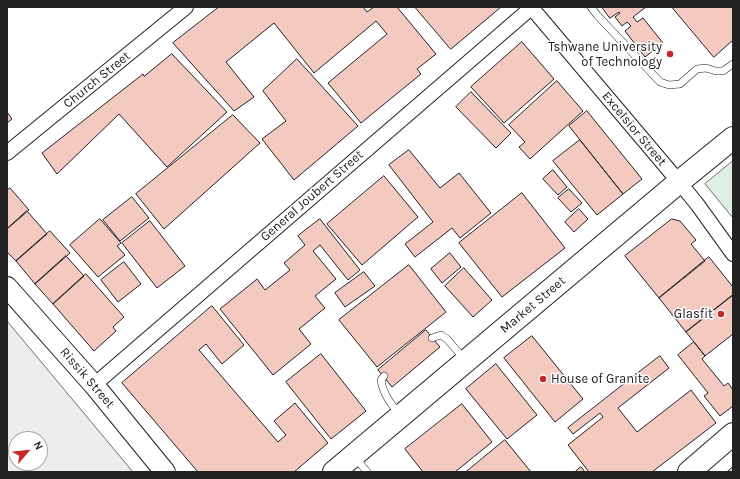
<!DOCTYPE html>
<style>
body{margin:0}
#map{position:relative;width:740px;height:479px;overflow:hidden;background:#fff;font-family:Karla,sans-serif}
canvas{display:block}
.frame{position:absolute;inset:0;border:8px solid #222;pointer-events:none}
.north{position:absolute;left:8px;top:431px;width:40px;height:40px;box-sizing:border-box;background:#fff;border:1px solid #a7a7a7;border-radius:50%;rotate:62deg;font-size:11px;font-weight:700;line-height:16px;text-align:center;color:#222}
.north::after{content:'';display:block;margin:auto;width:14px;height:18px;background:#c62828;clip-path:polygon(50% 0,100% 100%,50% 72%,0 100%)}
</style>
<div id="map">
<canvas width="740" height="479"></canvas>
<div class="frame"></div>
<div class="north">N</div>
</div>
<script>
const c = document.querySelector('canvas').getContext('2d');
c.lineJoin = 'round';
function fillPath(path, color) { c.fillStyle = color; c.fill(path, 'evenodd'); }
function trace(path, color, width, dash) { c.strokeStyle = color; c.lineWidth = width; c.lineCap = dash ? 'butt' : 'round'; c.setLineDash(dash || []); c.stroke(path); }
function drawText(font, color, halo, rows, align = 'center') {
  c.font = font + ' Karla,sans-serif'; c.lineWidth = 3; c.setLineDash([]); c.textBaseline = 'middle'; c.strokeStyle = halo; c.fillStyle = color; for (const [text, x, y, turn = 0] of rows) {
    c.save(); c.translate(x, y); c.rotate((+turn || 0) * Math.PI / 180); c.textAlign = isNaN(turn) ? turn : align; if (halo) c.strokeText(text, 0, 0); c.fillText(text, 0, 0); c.restore();
  }
}
const green = new Path2D(`
 M733,161V218L705,184Z`);
fillPath(green, '#e0efe3');
trace(green, '#6f6f6f', 1);
const parking = new Path2D(`
 M7,321L133,472H7ZM16,439H40V463H16Z`);
fillPath(parking, '#ededed');
trace(parking, '#6f6f6f', 1);
const building = new Path2D(`
 M219,7H363L367,12L374,7H397L436,54L417,69L421,74L361,123L328,83L387,34L376,21L314,73L274,23L226,62L254,97L234,111L173,43Z
 M415,7H501L451,49Z
 M602,7H624L625,8L626,7H646L633,17L637,22L643,18L663,43L645,57L625,31L631,26L627,22L622,26L615,17L620,13L619,12L610,18Z
 M672,7H733V40L714,57Z
 M522,42L554,79L504,123L471,87Z
 M172,54L227,112L167,167L119,114L57,174L42,153L143,74L144,76Z
 M297,59L358,126L294,180L262,139L286,121L263,91Z
 M557,81L583,111L530,159L519,147L525,142L509,125Z
 M471,92L511,133L496,148L456,107Z
 M587,111L642,179L623,194L569,126Z
 M7,112L12,119L7,123Z
 M233,115L260,143L164,229L136,194Z
 M580,140L623,194L597,215L553,161Z
 M409,150L440,188L459,173L491,213L460,238L452,228L415,257L405,244L433,222L389,165Z
 M553,170L567,187L558,195L543,179Z
 M384,176L418,217L362,265L327,224Z
 M10,188L29,210L7,229V191Z
 M569,189L582,203L571,212L558,198Z
 M522,193L565,248L502,297L459,243Z
 M132,197L149,218L120,241L103,220Z
 M579,209L588,219L574,232L565,222Z
 M27,211L47,234L16,261L7,252V229Z
 M100,219L121,243L117,246L125,255L98,277L70,245Z
 M320,219L360,270L348,280L320,245L313,251L336,279L315,296L325,308L299,329L311,344L273,375L220,309L257,279L265,290L290,270L284,263L305,245L298,236Z
 M672,219L680,221L696,240L691,244L705,261L659,298L625,256Z
 M150,221L185,266L157,288L122,243Z
 M50,231L70,253L35,284L16,261Z
 M450,253L461,267L442,283L431,269Z
 M66,256L84,276L53,304L35,284Z
 M709,257L733,287V295L686,332L659,298Z
 M124,262L141,284L118,302L101,280Z
 M409,265L446,312L377,367L339,320Z
 M464,268L492,300L473,317L445,286Z
 M364,272L375,286L345,307L335,293Z
 M86,274L124,317L113,327L116,331L94,351L53,304Z
 M733,295V334L705,356L686,332Z
 M212,306L244,345L222,364L206,344L199,350L278,442L286,435L274,421L295,403L328,443L294,472H198L122,383Z
 M426,330L440,347L392,387L378,370Z
 M532,336L583,399L555,422L504,358Z
 M694,342L705,356L702,359L724,386L728,383L733,390V406L720,416L704,396L708,393L678,355Z
 M321,354L366,411L331,439L286,382Z
 M660,356L669,368L618,408L637,432L691,390L716,423L652,472H589L568,445L603,417L600,413L573,434L568,428Z
 M496,364L537,415L507,439L466,389Z
 M462,404L492,442L455,472H423L405,449Z
 M505,440L531,472H466Z
 M581,467L585,472H575Z
 M733,467V472H727Z`);
fillPath(building, '#f3c9c0');
trace(building, '#222', 1);
const service = new Path2D(`
 M591,7L597,15L660,82L669,85L680,84L697,69L706,68L716,71H723L733,64
 M432,338L441,335L447,339L465,360
 M384,376L381,380C383,394 391,404 399,414
 M355,457L367,472`);
const minor = new Path2D(`
 M531,7L679,182L697,204L733,254
 M7,153L186,7
 M94,385L531,8`);
const secondary = new Path2D(`
 M7,287L94,385L165,472`);
const primary = new Path2D(`
 M334,472L679,182L733,138
 M689,472L733,434`);
trace(service, '#222', 8);
trace(minor, '#222', 16);
trace(secondary, '#222', 22);
trace(primary, '#222', 24);
trace(service, '#fff', 7);
trace(minor, '#fff', 14);
trace(secondary, '#fff', 20);
trace(primary, '#fff', 22);
for (const [x, y, r, color] of [
 [670,54,4,"#c62828"],
 [721,314,4,"#c62828"],
 [543,379,4,"#c62828"]
]) { const dot = new Path2D(); dot.arc(x, y, r, 0, 2 * Math.PI); c.fillStyle = color; c.fill(dot); trace(dot, '#fff', 1.5); }
drawText('13px', '#222', '#fff', [
 ["Tshwane University",662,47],
 ["of Technology",662,62],
 ["Glasfit",713,314],
 ["House of Granite",551,379,"left"]
], 'right');
drawText('13px', '#222', '#fff', [
 ["Church Street",97,80,-39],
 ["Excelsior Street",634,129,50],
 ["General Joubert Street",312,196,-41],
 ["Market Street",533,305,-40],
 ["Rissik Street",87,378,49]
]);
</script>
